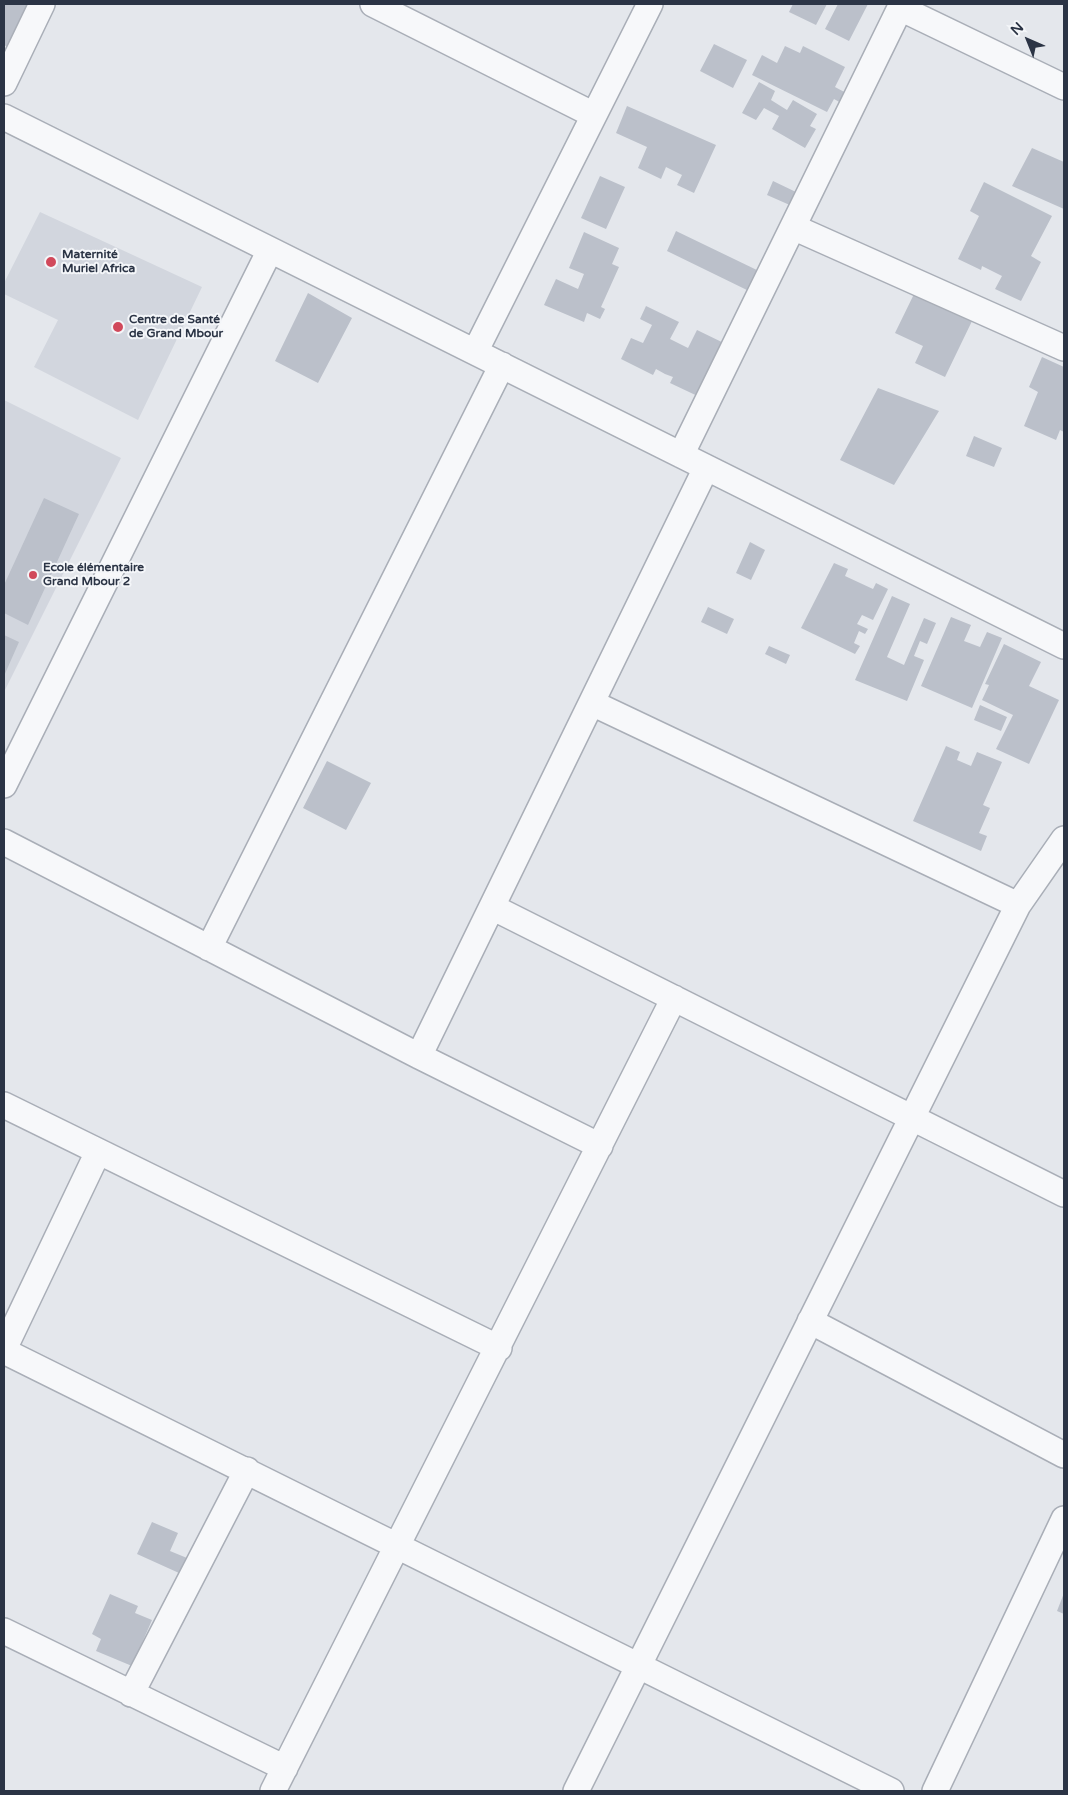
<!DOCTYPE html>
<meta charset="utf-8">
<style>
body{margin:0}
#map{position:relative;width:1068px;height:1795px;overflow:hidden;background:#e4e7ec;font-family:"Varela Round",sans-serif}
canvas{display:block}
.frame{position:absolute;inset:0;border:5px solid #2b3445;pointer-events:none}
.north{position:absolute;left:1003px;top:15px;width:50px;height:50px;-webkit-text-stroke:4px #f4f6f9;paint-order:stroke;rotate:316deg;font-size:14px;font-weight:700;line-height:20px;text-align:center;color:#2b3445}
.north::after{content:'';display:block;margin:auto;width:18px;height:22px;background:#2b3445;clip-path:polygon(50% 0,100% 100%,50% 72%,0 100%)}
</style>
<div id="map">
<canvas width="1068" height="1795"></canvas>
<div class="frame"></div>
<div class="north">N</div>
</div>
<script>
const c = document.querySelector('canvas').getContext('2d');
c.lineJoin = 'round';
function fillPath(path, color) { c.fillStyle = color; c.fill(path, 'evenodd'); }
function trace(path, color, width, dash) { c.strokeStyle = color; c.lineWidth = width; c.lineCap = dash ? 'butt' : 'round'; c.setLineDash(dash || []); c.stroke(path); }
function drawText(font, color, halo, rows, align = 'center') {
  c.font = font + ' "Varela Round",sans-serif'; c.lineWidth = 4; c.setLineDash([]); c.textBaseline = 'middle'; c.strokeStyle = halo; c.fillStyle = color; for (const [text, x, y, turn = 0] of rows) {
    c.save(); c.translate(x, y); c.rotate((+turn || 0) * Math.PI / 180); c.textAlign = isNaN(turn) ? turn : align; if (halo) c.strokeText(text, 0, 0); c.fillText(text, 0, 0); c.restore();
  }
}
fillPath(new Path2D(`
 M40,212L202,287L138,420L34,367L58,320L4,294V283Z
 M4,400L121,458L4,692Z`), '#d2d6de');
fillPath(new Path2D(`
 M4,4H35L10,48L4,45Z
 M793,4H827L816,25L789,12Z
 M838,4H868L849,41L825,29Z
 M714,44L747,60L733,88L700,71Z
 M785,46L800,53L803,46L845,67L835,87L848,94L843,104L834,99L827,112L752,75L762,55L777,63Z
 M759,82L775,91L771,100L787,110L793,100L817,114L810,126L816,129L805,148L772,129L779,116L764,108L756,120L742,113Z
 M627,106L716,145L694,193L677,185L682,175L666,167L661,179L638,168L647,147L616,133Z
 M1032,148L1064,162V209L1012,186Z
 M600,176L625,187L606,229L581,218Z
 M773,181L798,193L792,206L767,195Z
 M984,182L1052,216L1031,256L1041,262L1021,301L995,289L1002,276L982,266L981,270L958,259L979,216L970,211Z
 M676,231L761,272L751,292L667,251Z
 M584,232L619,248L612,264L619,267L601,307L605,309L600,319L587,313L584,322L544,305L556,279L578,289L584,274L569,268Z
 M915,292L973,319L945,377L915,363L923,346L895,333Z
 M308,293L352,318L318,383L275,361Z
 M646,306L679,322L670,339L688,348L697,330L732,347L706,400L670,383L673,377L665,374L656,369L653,375L621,359L631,338L643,343L652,325L640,319Z
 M1042,357L1064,367V432L1060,430L1056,440L1024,426L1038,392L1029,387Z
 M878,388L939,411L894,485L840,460Z
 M974,436L1002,448L994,467L966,456Z
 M44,498L79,514L28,625L4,613V585Z
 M750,542L765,550L751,580L736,573Z
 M834,563L848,569L845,576L873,589L876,583L888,589L873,620L862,615L857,624L868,629L865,634L859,631L854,643L860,646L855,654L801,628Z
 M892,596L910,604L887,657L904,665L924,618L936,623L927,644L920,641L914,656L924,660L907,701L855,680Z
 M708,607L734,619L727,634L701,622Z
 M951,617L971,625L964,641L980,647L987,632L1002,638L972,708L921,686Z
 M4,635L19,642L4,676Z
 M1004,644L1041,662L1029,686L1059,700L1029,764L996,749L1013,715L982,700L989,685L985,684Z
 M769,646L790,655L786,664L765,654Z
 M980,705L1007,717L1001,731L974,720Z
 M946,746L960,752L957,760L971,766L977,752L1002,762L983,805L990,808L979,833L987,836L981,851L913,821Z
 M327,761L371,783L346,830L303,808Z
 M152,1522L178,1533L170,1551L187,1558L179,1573L137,1554Z
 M1064,1593V1614L1057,1611Z
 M110,1594L138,1606L135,1613L152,1620L132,1666L96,1651L101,1639L92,1634Z`), '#bbc0ca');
const street = new Path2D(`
 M373,4L594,115
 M900,8L1064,87
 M4,83L42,4
 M4,117L1064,646
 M793,227L1064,348
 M475,352L650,4
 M681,455L902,4
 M592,703L1018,905
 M4,785L270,250
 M4,842L419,1056L600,1146
 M492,907L1064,1194
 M209,948L502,365
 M419,1056L706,468
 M4,1105L499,1348
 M810,1321L1064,1455
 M4,1349L98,1152
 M4,1351L891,1791
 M4,1631L285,1768
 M131,1694L247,1470
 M273,1791L674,998
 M576,1791L1018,905L1064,839
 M935,1791L1064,1519`);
trace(street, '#a9aeb7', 28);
trace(street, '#f7f8fa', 25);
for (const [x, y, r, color] of [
 [51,262,6,"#d1495b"],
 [118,327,6,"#d1495b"],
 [33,575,5,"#d1495b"]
]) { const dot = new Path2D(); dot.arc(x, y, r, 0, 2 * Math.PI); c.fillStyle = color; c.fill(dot); trace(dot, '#f4f6f9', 2); }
drawText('bold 12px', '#2b3445', '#f4f6f9', [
 ["Maternité",62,255],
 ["Muriel Africa",62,269],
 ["Centre de Santé",129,320],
 ["de Grand Mbour",129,334],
 ["Ecole élémentaire",43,568],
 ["Grand Mbour 2",43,582]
], 'left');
</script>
